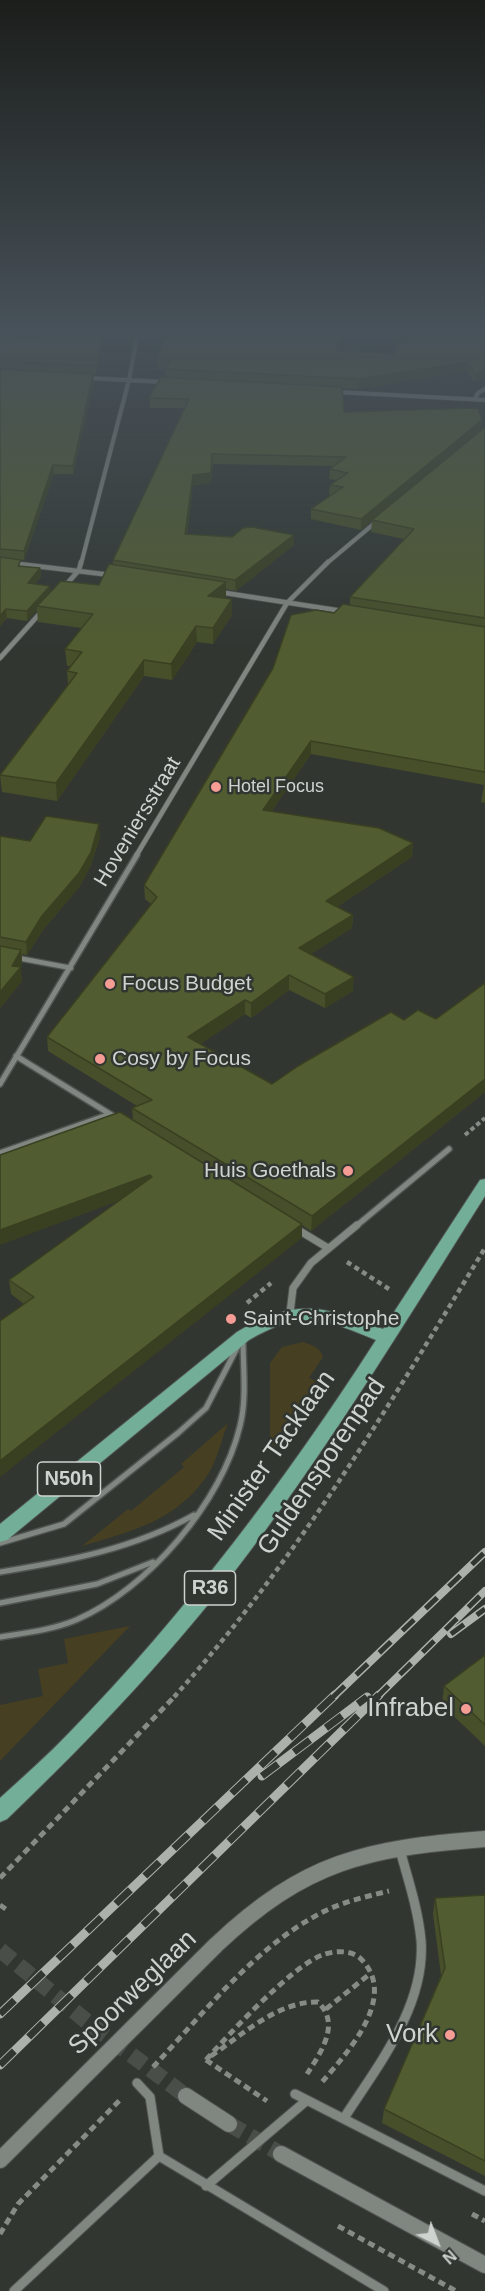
<!DOCTYPE html>
<style>
body{margin:0}
#map{position:relative;width:485px;height:2291px;overflow:hidden;background:#313631;font-family:Arial,sans-serif}
canvas{display:block}
.north{position:absolute;left:407px;top:2213px;width:60px;height:60px;-webkit-text-stroke:4px #313631;paint-order:stroke;rotate:138deg;font-size:16px;font-weight:700;line-height:24px;text-align:center;color:#cfd3cf}
.north::after{content:'';display:block;margin:auto;width:21px;height:27px;background:#cfd3cf;clip-path:polygon(50% 0,100% 100%,50% 72%,0 100%)}
</style>
<div id="map">
<canvas width="485" height="2291"></canvas>
<div class="north">N</div>
</div>
<script>
const c = document.querySelector('canvas').getContext('2d');
c.lineJoin = 'round';
function fillPath(path, color) { c.fillStyle = color; c.fill(path, 'evenodd'); }
function trace(path, color, width, dash) { c.strokeStyle = color; c.lineWidth = width; c.lineCap = dash ? 'butt' : 'round'; c.setLineDash(dash || []); c.stroke(path); }
function drawText(font, color, halo, rows, align = 'center') {
  c.font = font + ' Arial,sans-serif'; c.lineWidth = 5; c.setLineDash([]); c.textBaseline = 'middle'; c.strokeStyle = halo; c.fillStyle = color; for (const [text, x, y, turn = 0] of rows) {
    c.save(); c.translate(x, y); c.rotate((+turn || 0) * Math.PI / 180); c.textAlign = isNaN(turn) ? turn : align; if (halo) c.strokeText(text, 0, 0); c.fillText(text, 0, 0); c.restore();
  }
}
fillPath(new Path2D(`
 M303,1342C312,1345 321,1348 323,1357L309,1378L318,1382L270,1454V1363L282,1347Z
 M228,1423C222,1438 218,1457 210,1471C180,1520 133,1531 82,1546L128,1509L131,1511L184,1467L181,1464Z
 M130,1626L0,1761V1705L43,1696L38,1669L68,1663L64,1639Z`), '#473f21');
trace(new Path2D(`
 M0,1950L85,2020L186,2096
 M229,2124L281,2154`), '#494e49', 16, [16, 8]);
const serviceFar1 = new Path2D(`
 M18,958L71,968`);
const service = new Path2D(`
 M0,1543L64,1524L178,1433L206,1408L238,1346
 M0,1572C68,1561 133,1549 194,1515
 M0,1603L97,1584L153,1562
 M0,1637C25,1633 52,1630 76,1620C148,1589 222,1502 240,1426C247,1398 243,1368 243,1339`);
const minorFar4 = new Path2D(`
 M87,378L164,382
 M336,392L485,400
 M475,399L478,393L485,389
 M0,562L15,564
 M81,564L129,380L138,332
 M326,564L376,522`);
const minorFar3 = new Path2D(`
 M2,562L111,575
 M65,586L79,570L81,562
 M219,592L342,611
 M0,658L42,611
 M136,856L287,603L328,562`);
const minorFar2 = new Path2D(`
 M16,1056L118,1119
 M0,1084L137,855
 M0,1153L110,1114
 M355,1227L449,1149`);
const minorFar1 = new Path2D(`
 M295,1228L328,1248
 M290,1313L293,1288L311,1263L357,1225`);
const minor = new Path2D(`
 M137,2083L150,2097L159,2156L384,2291
 M295,2094L485,2191
 M344,2118C378,2065 426,2006 421,1940C418,1909 408,1879 400,1850
 M206,2186L306,2101
 M14,2291L159,2156`);
const tertiary = new Path2D(`
 M186,2096L229,2124
 M281,2154L485,2265
 M0,2160L216,1945C305,1861 366,1848 485,1839`);
const primary = new Path2D(`
 M485,1179V1196C409,1316 335,1438 250,1551C178,1647 95,1735 7,1819L0,1822V1798C23,1777 47,1756 69,1733C186,1613 286,1480 376,1340C322,1318 302,1309 249,1340L7,1540L0,1542V1524L237,1332C296,1298 322,1305 383,1329L480,1180Z`);
trace(serviceFar1, '#505450', 7);
trace(service, '#505450', 8);
trace(minorFar4, '#505450', 5);
trace(minorFar3, '#505450', 6);
trace(minorFar2, '#505450', 8);
trace(minorFar1, '#505450', 9);
trace(minor, '#505450', 11);
trace(tertiary, '#505450', 18);
trace(primary, '#505450', 2);
trace(new Path2D(`
 M465,1135L485,1118`), '#868b86', 4, [4.5, 3]);
trace(new Path2D(`
 M347,1262L389,1289
 M247,1303L271,1283
 M174,1697C297,1560 390,1404 485,1248`), '#868b86', 4.5, [5, 4]);
trace(new Path2D(`
 M0,1878L176,1695
 M0,1905L7,1910
 M326,2009L371,1973
 M211,2056C242,2035 278,2001 318,2002C341,2024 321,2052 307,2074
 M206,2060C229,2034 291,1967 322,1955C333,1951 351,1949 361,1959C399,1997 347,2053 322,2082
 M206,2060L267,2101
 M153,2067C204,2013 253,1949 319,1914C341,1902 365,1897 389,1891
 M472,2214L485,2221
 M338,2226L456,2291
 M0,2234L18,2204L120,2100`), '#868b86', 5, [7, 4.5]);
trace(serviceFar1, '#808680', 4.5);
trace(service, '#808680', 5);
trace(minorFar4, '#808680', 4);
trace(minorFar3, '#808680', 4.5);
trace(minorFar2, '#808680', 5);
trace(minorFar1, '#808680', 7);
trace(minor, '#808680', 9);
trace(tertiary, '#808680', 16);
fillPath(primary, '#73ae98');
const railFar1 = new Path2D(`
 M451,1634L485,1609
 M333,1697L485,1552
 M377,1697L485,1591`);
const rail = new Path2D(`
 M262,1776L367,1697
 M0,2014L335,1695
 M0,2065L379,1695`);
trace(railFar1, '#acb1ac', 8);
trace(rail, '#acb1ac', 9);
trace(railFar1, '#313631', 5, [16]);
trace(rail, '#313631', 7, [20]);
fillPath(new Path2D(`
 M60,332H105L96,374L0,369V337L42,339L60,333Z
 M485,332L475,383L467,372L358,389L342,388L344,412L481,430L485,429V803L481,802L484,785L311,754L271,812L413,843L412,857L337,907L353,915L352,928L311,954L353,991L325,1008L289,990L251,1018L245,1014L200,1044L272,1084L404,1020L436,1019L485,983V1092L311,1231L302,1225V1238L24,1304L11,1294L9,1280L119,1201L133,1120L132,1108L137,1106L48,1051L47,1037L151,904L145,899L144,885L334,613L350,606V597L404,539L371,532L372,521L361,530L311,519V509L331,495H329L330,485L336,480L329,479L330,469L333,466L213,464L211,483L193,485L187,534L232,537L294,535V545L236,591L226,589V598L232,599V615L213,644L197,642L172,680L144,676L57,801L2,792L0,775L68,685L67,671L71,666H67L65,649L82,628L38,622L37,610L27,621L7,618L0,626V369L94,382L73,474H54L24,560L12,559L21,566L40,568L41,577L35,584L51,592L99,585L113,565V560L184,408H150L149,398L166,377L165,369H157V360L338,351L394,354Z
 M0,836L30,841L100,837L91,865L80,886L43,930L27,955L22,954V964L20,967L22,981L0,1008Z
 M485,1655V1746L442,1705L444,1686Z
 M485,1895V2176L382,2123L384,2109L441,1975L433,1914L435,1898Z`), '#464f29');
fillPath(new Path2D(`
 M103,332H105L96,374V366Z
 M340,332H342L336,360V351Z
 M468,362L467,372L358,389L359,379Z
 M485,369V377L475,383V374Z
 M93,374L94,382L73,474V466Z
 M482,420L481,430L361,530V519Z
 M212,454L211,483L193,485L185,545V534L193,475Z
 M53,465L54,474L24,560V551Z
 M294,535V545L236,591L235,580Z
 M40,568L41,577L28,592V583Z
 M226,582V598L208,596Z
 M50,586L51,595L37,606V610L27,621V611Z
 M232,599V615L213,644V628Z
 M6,609L7,618L0,626V616Z
 M196,626L197,642L172,680L171,664Z
 M144,660V676L57,801L56,783Z
 M311,741V754L263,824V810Z
 M99,824L100,837L91,865L80,886L43,930L27,955L26,942Z
 M413,843L412,857L325,915L326,901Z
 M353,915L352,928L299,962V948Z
 M21,950L22,964L19,969L21,967L22,981L0,1008V992L12,966Z
 M289,975V990L251,1018V1003Z
 M354,977L353,991L325,1008V994Z
 M245,1000V1014L189,1052L188,1037Z
 M485,1079V1092L311,1231L312,1216Z
 M150,1175L151,1189L0,1245V1230Z
 M302,1224V1238L0,1477V1461Z`), '#394022');
const building = new Path2D(`
 M48,332L60,333V332H103L96,366L0,361V337L42,339Z
 M169,332H340L336,351L394,354L397,345L425,332H485V369L475,374L468,362L359,379L165,369L170,360H157Z
 M0,369L93,374L73,466L53,465L24,551L0,549Z
 M161,377L342,387L344,412L478,408L482,420L361,519L311,509L343,487L330,485L348,473L330,469L346,457L212,454L211,473L193,475L185,534L232,537L243,528L252,527L294,535L235,580L113,560L189,399L149,398Z
 M485,427V618L350,597L414,529L372,520Z
 M0,557L21,560L18,566L40,568L28,583L50,586L27,611L6,609L0,616Z
 M109,564L226,582L208,596L232,599L213,628L196,626L171,664L144,660L56,783L0,775L77,673L67,671L82,652L65,649L93,614L37,606L61,581L99,585Z
 M343,604L485,627V772L311,741L263,810L379,828L413,843L326,901L353,915L299,948L354,977L325,994L289,975L251,1003L245,1000L188,1037L272,1084L298,1066L391,1012L404,1020L418,1010L436,1019L485,983V1079L312,1216L132,1108L152,1100L47,1037L157,897L144,885L273,668L291,615L316,610L334,613Z
 M46,816L99,824L91,852L79,873L42,916L26,942L0,937V836L30,841Z
 M0,946L21,950L12,966L21,967L0,992Z
 M120,1112L302,1224L0,1461V1321L34,1297L9,1280L152,1177L150,1175L0,1230V1155Z
 M485,1655V1725L444,1686Z
 M485,1895V2161L384,2109L445,1968L435,1898Z`);
fillPath(building, '#515c30');
trace(building, '#394022', 1.5);
const sky = c.createLinearGradient(0, 0, 0, 653);
sky.addColorStop(0, '#1b1e1b');
sky.addColorStop(0.51, '#48525a');
sky.addColorStop(1, '#48525a00');
c.fillStyle = sky;
c.fillRect(0, 0, 485, 653);
for (const [x, y, r, color] of [
 [216,787,6,"#f59c95"],
 [110,984,6,"#f59c95"],
 [100,1059,6,"#f59c95"],
 [348,1171,6,"#f59c95"],
 [231,1319,6,"#f59c95"],
 [466,1709,6,"#f59c95"],
 [450,2035,6,"#f59c95"]
]) { const dot = new Path2D(); dot.arc(x, y, r, 0, 2 * Math.PI); c.fillStyle = color; c.fill(dot); trace(dot, '#313631', 2); }
drawText('18px', '#cfd3cf', '#313631', [
 ["Hotel Focus",228,787]
], 'left');
for (const [x, y, w] of [
 [69,1479,63],
 [210,1588,51]
]) { const box = new Path2D(); box.roundRect(x - w / 2, y - 17, w, 34, 4.5); c.fillStyle = '#313631'; c.fill(box); trace(box, '#cfd3cf', 1.5); }
drawText('bold 20px', '#cfd3cf', null, [
 ["N50h",69,1479],
 ["R36",210,1588]
]);
drawText('21px', '#cfd3cf', '#313631', [
 ["Hoveniersstraat",138,822,-59]
]);
drawText('21px', '#cfd3cf', '#313631', [
 ["Focus Budget",122,984],
 ["Cosy by Focus",112,1059],
 ["Huis Goethals",336,1171,"right"],
 ["Saint-Christophe",243,1319]
], 'left');
drawText('26px', '#cfd3cf', '#313631', [
 ["Minister Tacklaan",272,1456,-55],
 ["Guldensporenpad",322,1467,-56],
 ["Spoorweglaan",133,1993,-44]
]);
drawText('26px', '#cfd3cf', '#313631', [
 ["Infrabel",454,1709],
 ["Vork",438,2035]
], 'right');
</script>
